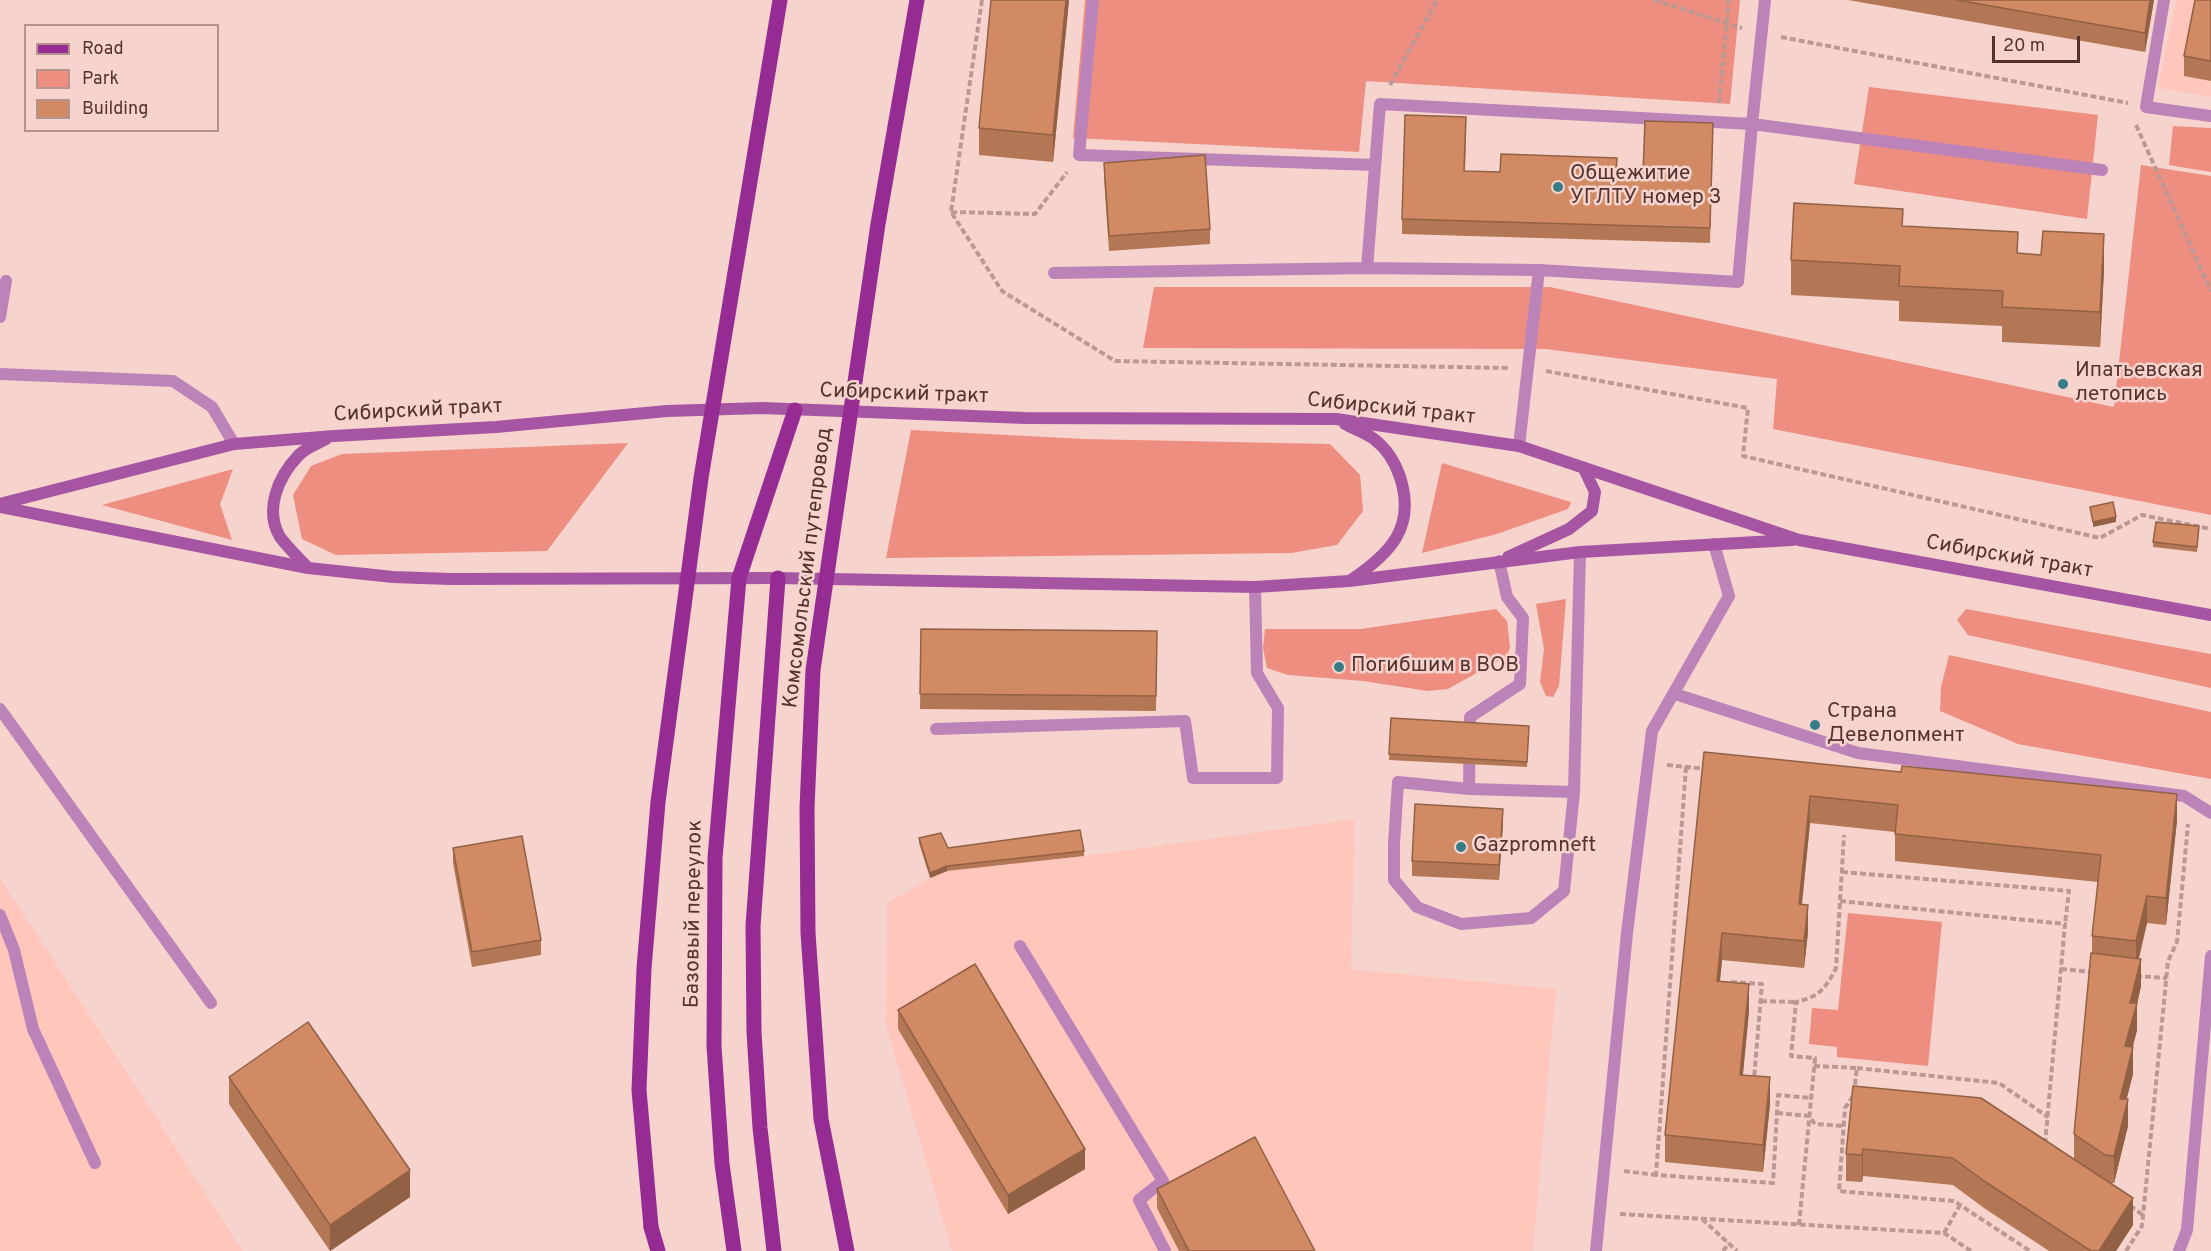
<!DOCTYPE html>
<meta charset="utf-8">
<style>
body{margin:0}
#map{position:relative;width:2211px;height:1251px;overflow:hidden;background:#f6d3cd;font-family:Overpass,sans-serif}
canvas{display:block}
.legend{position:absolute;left:24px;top:24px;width:195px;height:108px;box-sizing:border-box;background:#f6d3cd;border:2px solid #b5938d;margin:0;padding:8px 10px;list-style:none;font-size:18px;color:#54322d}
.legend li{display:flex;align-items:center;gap:12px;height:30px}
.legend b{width:30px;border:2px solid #b5938d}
.scale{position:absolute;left:1992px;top:36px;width:88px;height:27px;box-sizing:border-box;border:3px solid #54322d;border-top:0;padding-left:8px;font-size:18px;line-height:21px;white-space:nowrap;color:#54322d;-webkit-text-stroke:4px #f6d3cd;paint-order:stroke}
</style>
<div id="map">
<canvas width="2211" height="1251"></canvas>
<ul class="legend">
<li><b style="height:8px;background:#962c93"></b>Road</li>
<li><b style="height:16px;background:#ed8e80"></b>Park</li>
<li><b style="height:16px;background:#d18a63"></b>Building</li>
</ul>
<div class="scale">20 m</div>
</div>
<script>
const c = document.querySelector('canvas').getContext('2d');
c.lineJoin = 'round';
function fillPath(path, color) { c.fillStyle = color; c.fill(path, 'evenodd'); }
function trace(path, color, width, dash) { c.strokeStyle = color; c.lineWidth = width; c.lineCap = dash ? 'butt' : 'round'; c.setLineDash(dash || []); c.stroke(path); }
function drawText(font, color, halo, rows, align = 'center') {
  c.font = font + ' Overpass,sans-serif'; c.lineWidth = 5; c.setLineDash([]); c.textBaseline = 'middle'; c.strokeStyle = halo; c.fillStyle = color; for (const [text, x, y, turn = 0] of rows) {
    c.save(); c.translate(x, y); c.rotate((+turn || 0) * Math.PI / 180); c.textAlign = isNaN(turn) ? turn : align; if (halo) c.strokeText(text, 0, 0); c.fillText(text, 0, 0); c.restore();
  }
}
fillPath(new Path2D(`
 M2176,0H2211V97L2158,88Z
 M1355,819L1351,969L1556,989L1533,1251H952L886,1025L887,903L930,878L947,871L1084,856Z
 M0,878L243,1251H0Z`), '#ffc6bc');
fillPath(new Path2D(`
 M1085,0H1740L1730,104L1366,81L1359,152L1073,138Z
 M1869,87L2098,115L2087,219L1854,184Z
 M2173,126L2211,128V172L2169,165Z
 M2141,165L2211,176V515L1773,429L1777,379L1546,349L1143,348L1154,287H1550L2114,407Z
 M911,430L1084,439L1330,444L1360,475L1363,511L1337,545L1291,553L886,558Z
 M628,443L547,551L336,555L302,539L293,495L311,466L342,454Z
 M1442,463L1571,502L1568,509L1497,534L1422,553Z
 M233,469L220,504L232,540L102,505Z
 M1566,599L1559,686L1553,697L1546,696L1540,682L1544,649L1536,604Z
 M1496,609L1507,621L1510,647L1507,656L1448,689L1428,691L1363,681L1288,675L1267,668L1263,648L1265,629H1361Z
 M1966,609L2211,654V688L1968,635L1957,620Z
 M1949,655L2211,712V779L2018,744L1940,711L1941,687Z
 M1848,913L1942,922L1928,1066L1837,1057V1047L1809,1044L1812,1008L1838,1010Z`), '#ed8e80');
trace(new Path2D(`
 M982,0L951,212L1002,291L1115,361L1509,368
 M1654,0L1742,28
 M1781,37L2128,103
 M1390,85L1437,0
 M1719,103L1729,0
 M2136,125L2211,291
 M951,212L1035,214L1067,172
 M1546,371L1748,408L1743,456L2100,538L2142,515L2211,529
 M1667,765L1707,769
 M1686,767L1656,1175L1773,1183L1778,1095L1811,1098
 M1842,872L2069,891L2065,924
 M1840,901L2065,924L2045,1144
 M2061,969L2093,972
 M2136,976L2167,978
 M1731,982L1762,984L1754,1079
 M1761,1001L1796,1002
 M1814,1066L1857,1068L1854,1091
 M1857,1068L1999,1083L2048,1117
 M1853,1096L1845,1108L1839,1191L1954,1201L2030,1251
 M1777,1113L1809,1116L1815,1124L1844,1126
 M1624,1171L1656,1175
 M2130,1206L2143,1215
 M1620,1214L1944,1233L1971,1251
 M1702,1219L1737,1251
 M1799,1225L1815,1058L1791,1056L1796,1002C1819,997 1826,988 1836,968L1844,835
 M1944,1233L1960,1205
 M1723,1251L1729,1243
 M2126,1251L2142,1226L2168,961L2177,942L2188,824`), '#bb9893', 4, [6, 3]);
trace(new Path2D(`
 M1093,0L1079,155L1375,165
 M1765,0L1752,124L2102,170
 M2164,0L2146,107L2211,116
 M1367,268L1380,104L1752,124L1738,282L1539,270L1519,446
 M1054,273L1367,268L1539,270
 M0,317L6,281
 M0,374L173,381L212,407L234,444
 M1499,561L1507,597L1523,618L1520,684L1470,717L1469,789L1574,792L1580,552
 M1675,694L1858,753L2184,796L2211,813
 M0,709L211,1003
 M936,729L1185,721L1193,778H1277L1278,708L1257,673L1255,587
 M1469,789L1398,782L1394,844V880L1417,907L1461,924L1531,918L1564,891L1574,792
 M0,915L14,950L33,1029L95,1163
 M1020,946L1163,1181L1139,1200L1165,1251
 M1596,1251L1627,933L1652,731L1729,596L1714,544
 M2179,1251L2187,1230L2211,956`), '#bb83b7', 12);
trace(new Path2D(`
 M1345,424C1354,429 1366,433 1374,439C1387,449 1395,462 1400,477C1416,527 1391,553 1351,580
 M0,504L234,444L334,436L496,427L667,411L762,408L1025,418L1336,419L1519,446L1799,540L2211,615
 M0,507L308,568L393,577L450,579L778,578L1255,587L1349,581L1580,552L1792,540
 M1508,557L1569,529L1592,511L1595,492L1584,469
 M308,568C299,558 288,548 280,537C264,510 278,477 298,456C305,448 317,444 326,439`), '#a655a2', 12);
trace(new Path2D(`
 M651,1227L658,1251
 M734,1251L722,1164L714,1046L715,858L739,578L795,410
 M774,1251L760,1128L754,1032L753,926L778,578`), '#962c93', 15);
trace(new Path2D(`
 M651,1227L639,1090L644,968L658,802L701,478L780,0
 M847,1251L821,1119L808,933L807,808L813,670L878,224L917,0`), '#962c93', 15);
fillPath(new Path2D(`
 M1069,0L1053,162L979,155V128Z
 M1848,0H2154L2145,52Z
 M2211,0V81L2184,76V56Z
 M1713,123L1710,243L1402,234V219L1466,132L1465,171L1643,174Z
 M1104,163L1210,229V244L1109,251L1104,178Z
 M1903,227L2018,253L2104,270L2100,347L2002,342V326L1899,321V301L1791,295V260Z
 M2199,531L2197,552L2153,547V542Z
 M921,629L1157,631L1156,711L920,709Z
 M1391,718L1529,726L1527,767L1389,760Z
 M1704,752L2177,820L2166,925L2147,923L2139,959L2141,986L2137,1003V1030L2133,1047V1074L2126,1099L2128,1126L2114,1183H2110L2133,1225L2116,1251H2049L1984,1208L1953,1185L1863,1176L1862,1182L1846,1181V1154L1853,1086L2074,1159V1134L2092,954V936L2098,882L1895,861V832L1810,823L1802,904L1808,932L1804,968L1722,960L1720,981L1749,1011L1743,1075L1770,1104L1763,1172L1665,1162V1135Z
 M1503,824L1499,880L1412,876V861Z
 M919,838L948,848L1084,851V856L947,871L930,878L919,843Z
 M453,848L541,940V955L472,967L453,863Z
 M898,1010L1085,1169L1008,1214L898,1029Z
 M229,1077L410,1197L330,1251L229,1104Z
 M1157,1189L1315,1251H1179L1157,1208Z`), '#b47755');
fillPath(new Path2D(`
 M1066,0H1069L1053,162V135Z
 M2150,0H2154L2145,52V33Z
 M2104,234V270L2100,347V312Z
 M2116,517V522L2093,527V522Z
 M2177,794V820L2166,925V898Z
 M1810,796V823L1799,931V904Z
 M1503,809V824L1499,880V865Z
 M947,866V871L930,878V873Z
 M2147,896V923L2136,968V941Z
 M1808,905V932L1804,968V941Z
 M1722,933V960L1717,1008V981Z
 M2141,959V986L2136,1009L2137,1003V1030L2125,1073V1046L2130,1003Z
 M1749,984V1011L1740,1102V1075Z
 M2133,1047V1074L2120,1126V1099Z
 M1770,1077V1104L1763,1172V1145Z
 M2128,1099V1126L2114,1183V1156Z
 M1085,1149V1169L1008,1214V1195Z
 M1863,1149V1176L1862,1182V1155Z
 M410,1170V1197L330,1251V1225Z
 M2133,1198V1225L2116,1251H2099Z`), '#926145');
const building = new Path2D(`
 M991,0H1066L1053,135L979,128Z
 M1957,0H2150L2145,33Z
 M2195,0H2211V61L2184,56Z
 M1405,115L1466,117L1464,171L1500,172L1501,154L1617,158L1616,173L1643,174L1645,121L1713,123L1710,228L1402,219Z
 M1205,155L1210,229L1109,236L1104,163Z
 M1794,203L1903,209L1902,226L2018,232L2017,253L2041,255L2043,231L2104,234L2100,312L2002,307L2003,291L1899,286L1900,266L1791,260Z
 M2113,502L2116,517L2093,522L2090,507Z
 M2156,522L2199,526L2197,547L2153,542Z
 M921,629L1157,631L1156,696L920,694Z
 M1391,718L1529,726L1527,762L1389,754Z
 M1704,752L1901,772L1902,766L2177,794L2166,898L2147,896L2136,941L2092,936L2101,855L1895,834L1898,805L1810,796L1799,904L1808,905L1804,941L1722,933L1717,981L1749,984L1740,1075L1770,1077L1763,1145L1665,1135Z
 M1415,804L1503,809L1499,865L1412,861Z
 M1080,830L1084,851L947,866L930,873L919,838L941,833L948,848Z
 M522,836L541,940L472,952L453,848Z
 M2091,953L2141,959L2130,1003H2137L2125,1046L2133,1047L2120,1099H2128L2114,1156L2105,1155L2074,1134Z
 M975,964L1085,1149L1008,1195L898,1010Z
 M308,1022L410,1170L330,1225L229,1077Z
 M1853,1086L1981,1098L2133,1198L2099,1251H2091L1984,1181L1953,1158L1863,1149L1862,1155L1846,1154Z
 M1255,1137L1315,1251H1189L1157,1189Z`);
fillPath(building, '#d18a63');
trace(building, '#926145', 1.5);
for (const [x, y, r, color] of [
 [1558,187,6,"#367d88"],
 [2063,384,6,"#367d88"],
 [1339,667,6,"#367d88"],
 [1815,725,6,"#367d88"],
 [1461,847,6,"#367d88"]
]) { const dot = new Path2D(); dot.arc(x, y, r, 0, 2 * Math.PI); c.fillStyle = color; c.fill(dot); trace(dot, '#f6d3cd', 2); }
drawText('21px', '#54322d', '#f6d3cd', [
 ["Общежитие",1570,175],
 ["УГЛТУ номер 3",1570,199],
 ["Ипатьевская",2075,372],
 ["летопись",2075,396],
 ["Погибшим в ВОВ",1351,667],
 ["Страна",1827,713],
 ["Девелопмент",1827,737],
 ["Gazpromneft",1473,847]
], 'left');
drawText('21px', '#54322d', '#f6d3cd', [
 ["Сибирский тракт",904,395,2],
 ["Сибирский тракт",1391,410,6],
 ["Сибирский тракт",418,412,-3],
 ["Сибирский тракт",2009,558,10],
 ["Комсомольский путепровод",809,568,-83],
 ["Базовый переулок",695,914,-89]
]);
</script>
